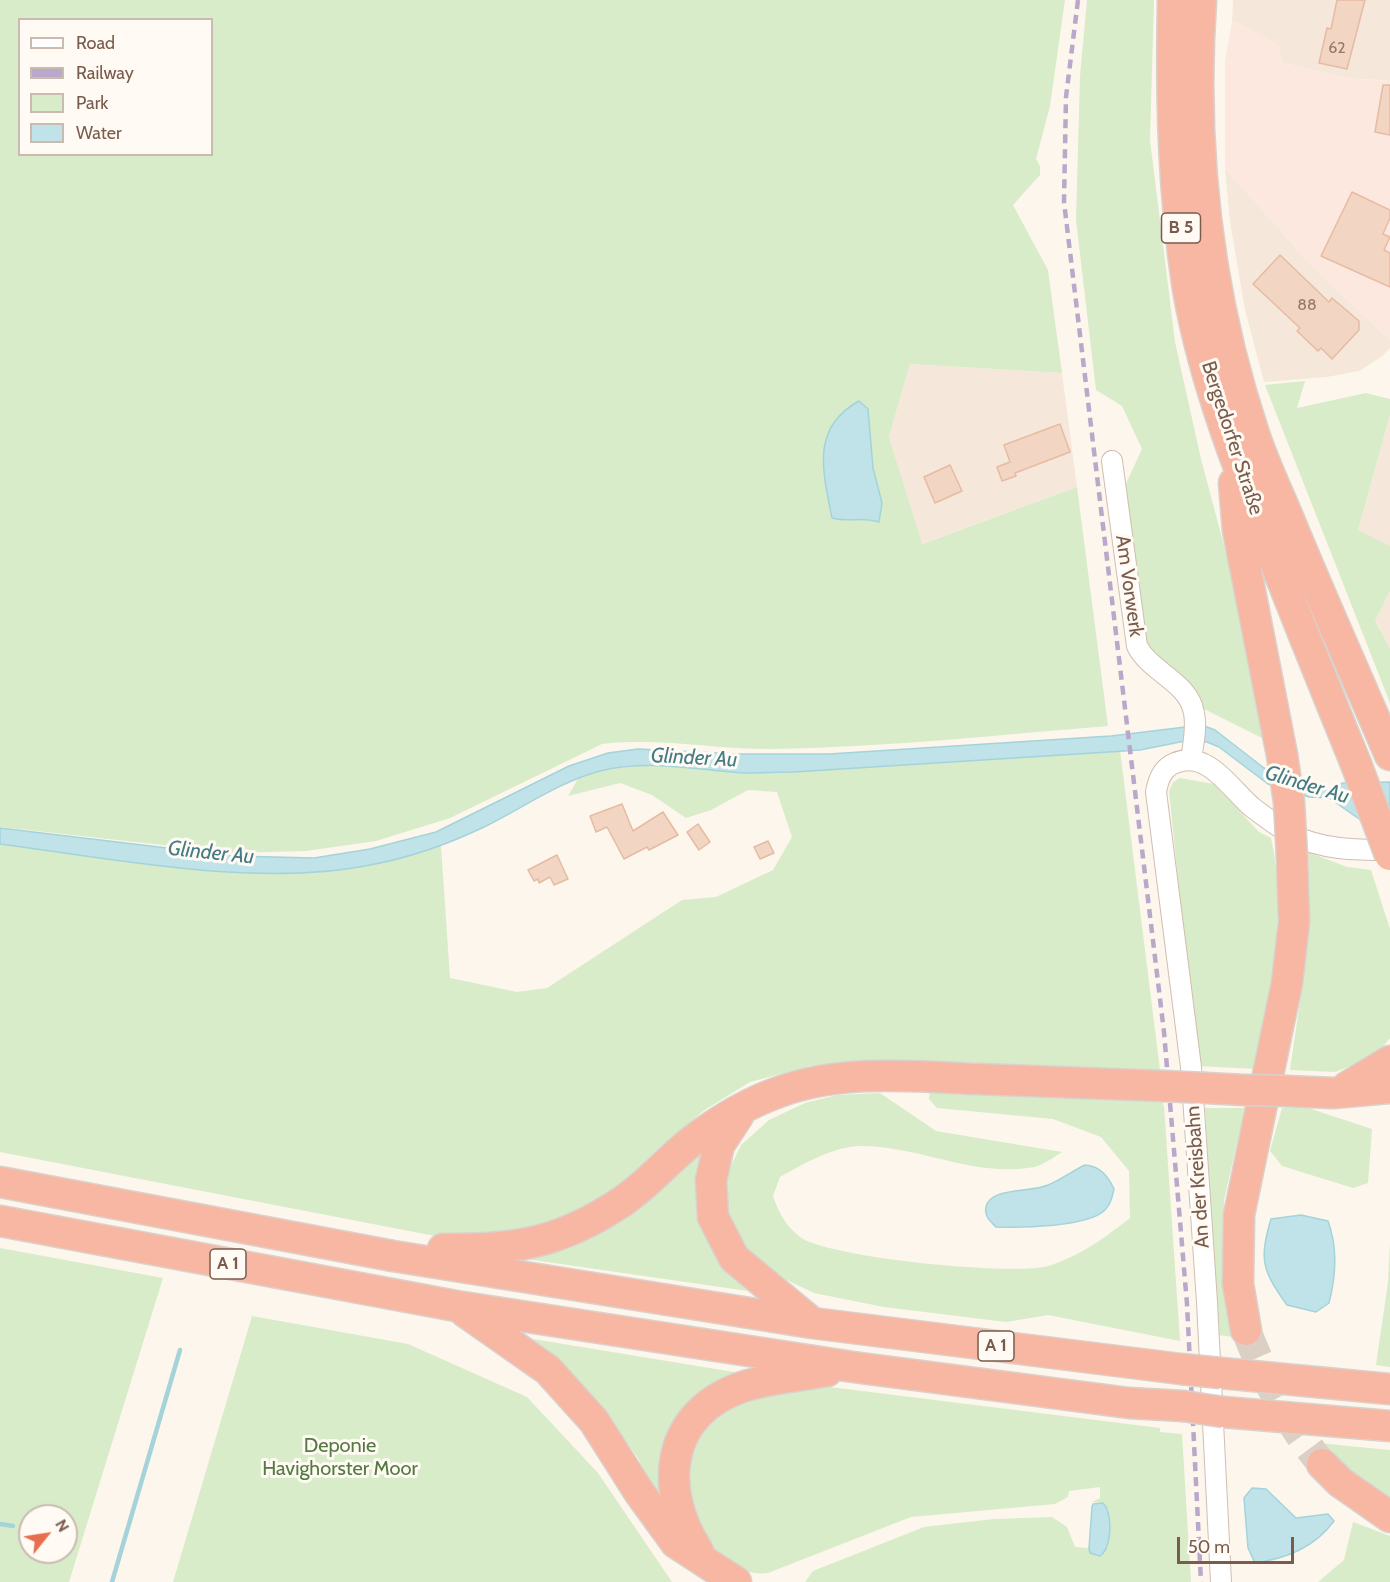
<!DOCTYPE html>
<meta charset="utf-8">
<style>
body{margin:0}
#map{position:relative;width:1390px;height:1582px;overflow:hidden;background:#fdf6ec;font-family:Cabin,sans-serif}
canvas{display:block}
.legend{position:absolute;left:18px;top:18px;width:195px;height:138px;box-sizing:border-box;background:#fffaf3;border:2px solid #cabbb1;margin:0;padding:8px 10px;list-style:none;font-size:18px;color:#7a5c4d}
.legend li{display:flex;align-items:center;gap:12px;height:30px}
.legend b{width:30px;border:2px solid #cabbb1}
.north{position:absolute;left:18px;top:1504px;width:60px;height:60px;box-sizing:border-box;background:#fffaf3;border:2px solid #cabbb1;border-radius:50%;rotate:60deg;font-size:16px;font-weight:700;line-height:24px;text-align:center;color:#7a5c4d}
.north::after{content:'';display:block;margin:auto;width:21px;height:27px;background:#e76f51;clip-path:polygon(50% 0,100% 100%,50% 72%,0 100%)}
.scale{position:absolute;left:1177px;top:1537px;width:117px;height:27px;box-sizing:border-box;border:3px solid #7a5c4d;border-top:0;padding-left:8px;font-size:18px;line-height:21px;white-space:nowrap;color:#7a5c4d;-webkit-text-stroke:4px #fffaf3;paint-order:stroke}
</style>
<div id="map">
<canvas width="1390" height="1582"></canvas>
<ul class="legend">
<li><b style="height:8px;background:#fff"></b>Road</li>
<li><b style="height:8px;background:#b9a8c9"></b>Railway</li>
<li><b style="height:16px;background:#d8ecc9"></b>Park</li>
<li><b style="height:16px;background:#bfe3e8"></b>Water</li>
</ul>
<div class="north">N</div>
<div class="scale">50 m</div>
</div>
<script>
const c = document.querySelector('canvas').getContext('2d');
c.lineJoin = 'round';
function fillPath(path, color) { c.fillStyle = color; c.fill(path, 'evenodd'); }
function trace(path, color, width, dash) { c.strokeStyle = color; c.lineWidth = width; c.lineCap = dash ? 'butt' : 'round'; c.setLineDash(dash || []); c.stroke(path); }
function drawText(font, color, halo, rows, align = 'center') {
  c.font = font + ' Cabin,sans-serif'; c.lineWidth = 6; c.setLineDash([]); c.textBaseline = 'middle'; c.strokeStyle = halo; c.fillStyle = color; for (const [text, x, y, turn = 0] of rows) {
    c.save(); c.translate(x, y); c.rotate((+turn || 0) * Math.PI / 180); c.textAlign = isNaN(turn) ? turn : align; if (halo) c.strokeText(text, 0, 0); c.fillText(text, 0, 0); c.restore();
  }
}
fillPath(new Path2D(`
 M1233,0H1390V81L1346,78L1282,63L1278,45L1232,21Z
 M1225,168L1314,268L1390,340V348L1381,357L1359,371L1327,377L1264,382L1245,310L1230,222Z
 M910,364L1062,373L1077,487L921,544L889,437Z
 M1390,415V546L1358,530Z
 M1390,591V648L1375,621Z`), '#f5e8da');
fillPath(new Path2D(`
 M1232,21L1278,45L1283,63L1346,78L1390,81V340L1314,268L1225,168V61Z`), '#fde8e0');
fillPath(new Path2D(`
 M0,0H1065L1050,106L1036,159L1040,166V175L1013,205L1048,270L1062,373L910,364L889,437L922,544L1077,487L1108,726C998,735 887,747 776,749C718,750 660,737 602,744L450,818L376,841L306,851L234,853L0,827ZM20,20H212V154H20Z
 M1087,0H1154L1150,140L1175,342L1201,459L1243,617L1268,741L1202,708L1179,676L1146,643L1122,492L1142,449L1122,406L1096,390L1076,220L1080,76Z
 M1305,381L1297,408L1366,393L1390,399V415L1358,530L1390,546V591L1375,621L1390,648V703L1265,385Z
 M1120,750L1160,1070L811,1066L750,1082L703,1111L618,1186L576,1213L512,1236H435L0,1152V844L155,864L281,873L328,871L369,865L441,846L450,978L517,992L547,988L682,900L716,897L773,870L792,837L777,792L748,790L711,810L686,818L652,795L620,783L568,796L579,777L618,761L721,767Z
 M1180,778L1214,784L1259,832L1271,838C1288,913 1268,994 1257,1069L1197,1066L1169,791L1173,782Z
 M1308,852L1347,867L1371,870L1390,929V1038L1375,1057L1335,1072L1290,1070C1301,997 1312,926 1308,852Z
 M930,1090L1161,1098L1164,1106L1180,1341L1048,1315L1006,1322L884,1307L814,1293L776,1275L743,1247L725,1209L726,1176L741,1145L769,1120L805,1103L837,1095L880,1093L936,1131L1062,1152C1054,1157 1043,1165 1034,1167C975,1178 920,1146 861,1146C832,1147 805,1163 780,1177L773,1196C779,1213 785,1225 800,1237C829,1258 1013,1276 1048,1266C1082,1255 1103,1239 1130,1218L1129,1171L1101,1137L1053,1119L937,1108L929,1099Z
 M1302,1106L1372,1129L1368,1183L1353,1188L1282,1166L1270,1151L1282,1108Z
 M1205,1108H1245L1224,1200L1223,1282L1234,1337L1217,1335Z
 M710,1139L716,1254L748,1291L526,1259L573,1247L607,1224Z
 M1390,1244V1367L1376,1365L1388,1282Z
 M0,1248L163,1278L69,1582H0ZM30,1516H66V1552H30Z
 M252,1316L408,1344L527,1397L598,1473L672,1582H173Z
 M533,1339L740,1373L710,1386L662,1505L638,1458L607,1415Z
 M822,1386L1160,1428V1432L1182,1434L1191,1582H805L813,1571L924,1527L994,1519L1052,1517L1067,1527L1075,1547L1089,1548L1090,1553L1108,1547L1109,1511L1103,1503L1092,1502L1100,1498V1487L1069,1491L1068,1497L1055,1504L911,1517L768,1573C732,1578 698,1542 687,1509C683,1498 691,1451 692,1436L738,1398Z
 M1318,1443L1390,1450V1498L1361,1479Z
 M1353,1522L1390,1536V1582H1318L1344,1560Z`), '#d8ecc9');
const water = new Path2D(`
 M859,401L868,409L873,468L882,503L879,522C859,516 850,523 832,518C823,472 810,428 859,401Z
 M1202,725L1215,730L1264,768L1327,791L1343,783L1390,782V829L1362,821L1329,798L1309,797L1268,784L1219,747L1207,742L1185,741L1140,750L794,772C778,772 761,773 744,773C696,770 648,759 600,771C558,782 520,810 482,828C446,845 408,858 370,865C256,888 115,859 0,844V828L234,856L314,858L370,849L436,832L569,766L608,753L638,749L737,754H829L1111,736Z
 M1085,1165C1100,1166 1108,1176 1114,1189C1112,1197 1111,1204 1105,1210C1088,1227 1020,1228 996,1227C990,1221 984,1216 986,1207C990,1187 1030,1193 1048,1185C1061,1180 1072,1171 1085,1165Z
 M1301,1215L1328,1221C1338,1248 1336,1276 1329,1303L1316,1312L1287,1305C1262,1270 1259,1260 1271,1219Z
 M1252,1488L1266,1489L1296,1518L1328,1514L1334,1521C1314,1548 1287,1558 1255,1563L1248,1548L1244,1498Z
 M1103,1503C1113,1513 1112,1547 1100,1556L1090,1553L1089,1548L1092,1507L1093,1504Z`);
fillPath(water, '#bfe3e8');
trace(water, '#a5d3da', 1.5);
trace(new Path2D(`
 M0,1524L13,1526
 M112,1582L180,1350`), '#a5d3da', 4.5);
const building = new Path2D(`
 M1337,0H1365L1347,69L1319,63L1327,28L1331,29Z
 M1383,85H1390V135L1375,132Z
 M1352,192L1390,210V218L1383,234L1390,237L1384,250L1390,253V287L1321,256Z
 M1280,255L1329,302L1332,298L1359,321V330L1332,359L1321,348L1318,351L1297,331L1300,328L1253,284Z
 M1060,424L1070,452L1015,473L1016,476L1002,481L997,467L1010,462L1004,445Z
 M950,465L962,491L935,503L924,477Z
 M622,804L633,831L663,812L678,835L649,850L647,847L624,859L607,827L596,832L590,816Z
 M698,824L710,842L699,850L687,832Z
 M768,841L774,853L760,859L754,847Z
 M557,855L568,879L554,885L550,877L539,883L538,879L534,881L528,870Z`);
fillPath(building, '#f3d5c3');
trace(building, '#e6bba3', 1.5);
trace(new Path2D(`
 M1246,1330C1265,1379 1288,1423 1322,1464`), '#dcd0c4', 30, [30, 15]);
const minor = new Path2D(`
 M1112,461L1137,646C1150,672 1189,682 1194,713C1197,728 1193,745 1191,760
 M1221,1582L1207,1302L1191,1067L1156,792C1158,780 1162,768 1175,763C1208,749 1231,790 1253,808C1265,817 1278,827 1291,834C1321,850 1357,850 1390,850`);
const highway = new Path2D(`
 M1173,0C1171,97 1173,193 1188,289C1202,371 1232,451 1262,528C1292,607 1324,685 1356,764
 M1201,0C1191,147 1207,293 1254,434C1264,464 1278,493 1290,522C1322,600 1357,677 1390,755
 M1234,483L1238,530L1282,755
 M1347,1087L1390,1061
 M1206,1088L1244,1090
 M1287,1091L1333,1093L1390,1088
 M738,1116L719,1145L711,1180L713,1217L734,1258L810,1321
 M0,1182L393,1256L812,1323L1181,1369
 M0,1221L456,1306L853,1367L1129,1403L1183,1406
 M443,1249C516,1250 561,1243 623,1201C648,1184 668,1160 692,1141C718,1121 748,1103 779,1092C841,1069 912,1076 977,1079C1039,1081 1101,1084 1163,1086
 M464,1311L548,1370L594,1421L639,1492L676,1543L736,1582
 M1246,1330L1238,1284L1239,1215L1287,983L1294,922L1292,857
 M1221,1373L1390,1389
 M1223,1412L1390,1426
 M1322,1464L1340,1482L1390,1517
 M698,1551C658,1489 665,1414 742,1387C769,1378 799,1376 827,1371`);
trace(minor, '#d1beb0', 22);
trace(highway, '#dad1cd', 33);
trace(minor, '#fff', 20);
trace(highway, '#f7b7a3', 30);
trace(new Path2D(`
 M1078,0L1066,97L1064,202L1164,1032L1187,1304L1201,1582`), '#b9a8c9', 4.5, [9, 6]);
const highwayBridge = new Path2D(`
 M1282,755L1289,802L1292,857
 M1356,764L1390,855
 M1163,1086L1206,1088
 M1244,1090L1287,1091
 M1181,1369L1221,1373
 M1183,1406L1223,1412`);
trace(highwayBridge, '#dad1cd', 33, []);
trace(highwayBridge, '#f7b7a3', 30);
drawText('16px', '#987a6a', null, [
 ["62",1337,48],
 ["88",1307,305]
]);
for (const [x, y, w] of [
 [1181,228,39],
 [228,1264,36],
 [996,1346,36]
]) { const box = new Path2D(); box.roundRect(x - w / 2, y - 15, w, 30, 4.5); c.fillStyle = '#fffaf3'; c.fill(box); trace(box, '#7a5c4d', 1.5); }
drawText('bold 18px', '#7a5c4d', null, [
 ["B 5",1181,228],
 ["A 1",228,1264],
 ["A 1",996,1346]
]);
drawText('20px', '#7a5c4d', '#fffaf3', [
 ["Bergedorfer Straße",1232,438,72],
 ["Am Vorwerk",1129,586,82],
 ["An der Kreisbahn",1198,1177,-94]
]);
drawText('20px', '#537a41', '#fffaf3', [
 ["Deponie",340,1446],
 ["Havighorster Moor",340,1469]
]);
drawText('italic 21px', '#437c86', '#fffaf3', [
 ["Glinder Au",694,758,3],
 ["Glinder Au",1307,785,17],
 ["Glinder Au",211,853,6]
]);
</script>
